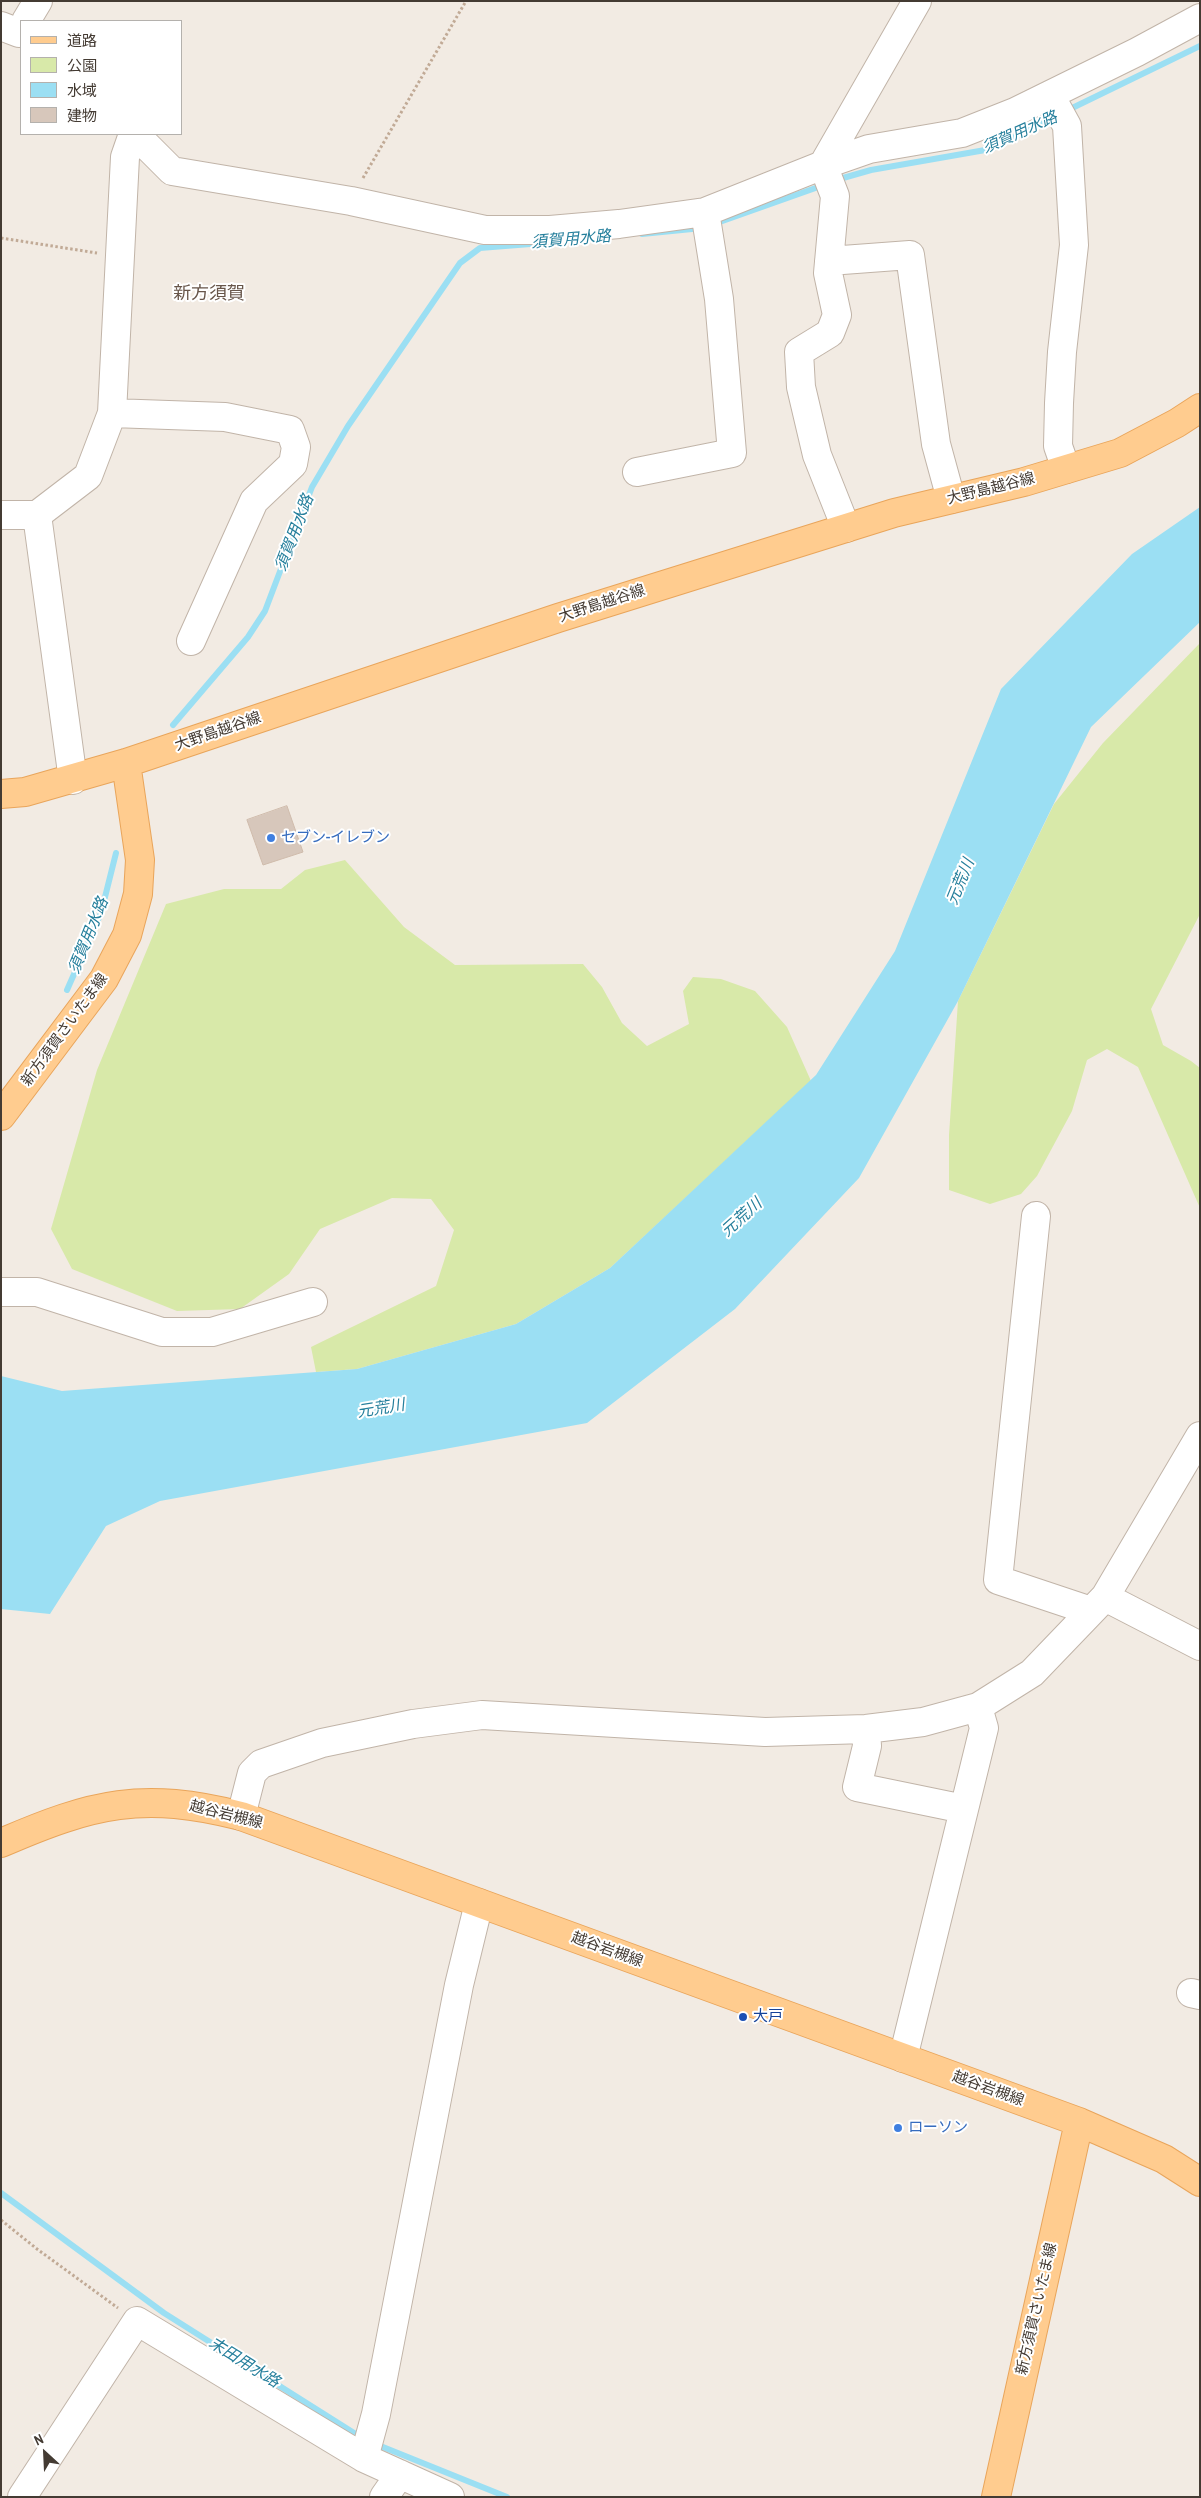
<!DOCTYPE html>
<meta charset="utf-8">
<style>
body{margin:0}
#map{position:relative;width:1201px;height:2498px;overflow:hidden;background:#f2ebe3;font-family:"Archivo Narrow","Noto Sans JP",sans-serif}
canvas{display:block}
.frame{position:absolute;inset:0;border:2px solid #443b33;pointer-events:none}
.legend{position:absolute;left:20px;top:20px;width:162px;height:115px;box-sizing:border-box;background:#fff;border:1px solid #b4b1ad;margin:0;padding:6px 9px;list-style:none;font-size:15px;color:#443b33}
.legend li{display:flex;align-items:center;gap:10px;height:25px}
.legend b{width:25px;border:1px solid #b4b1ad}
.north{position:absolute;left:20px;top:2428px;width:50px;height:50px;-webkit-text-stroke:4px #fff;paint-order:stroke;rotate:335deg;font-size:14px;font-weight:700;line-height:20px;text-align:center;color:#443b33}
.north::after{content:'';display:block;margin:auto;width:18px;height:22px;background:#443b33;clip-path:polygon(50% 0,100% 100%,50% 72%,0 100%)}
</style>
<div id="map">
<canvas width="1201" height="2498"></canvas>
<div class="frame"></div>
<ul class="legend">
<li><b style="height:6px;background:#ffcc8f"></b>道路</li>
<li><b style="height:14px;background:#d8e9a9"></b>公園</li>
<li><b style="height:14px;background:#9bdff3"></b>水域</li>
<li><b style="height:14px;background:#d7c7bb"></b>建物</li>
</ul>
<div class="north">N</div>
</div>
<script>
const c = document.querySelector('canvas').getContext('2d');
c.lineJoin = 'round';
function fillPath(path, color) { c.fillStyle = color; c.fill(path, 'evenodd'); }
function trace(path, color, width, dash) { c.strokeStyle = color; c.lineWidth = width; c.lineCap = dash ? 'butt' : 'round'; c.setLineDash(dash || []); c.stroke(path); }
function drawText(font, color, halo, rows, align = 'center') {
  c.font = font + ' "Archivo Narrow","Noto Sans JP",sans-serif'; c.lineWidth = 4; c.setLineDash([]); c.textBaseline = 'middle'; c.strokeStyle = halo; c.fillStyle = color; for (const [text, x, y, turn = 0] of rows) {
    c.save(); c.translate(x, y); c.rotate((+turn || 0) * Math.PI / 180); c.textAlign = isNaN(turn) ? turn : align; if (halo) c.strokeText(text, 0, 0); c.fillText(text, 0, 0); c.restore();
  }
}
fillPath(new Path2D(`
 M1200,643V914L1151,1009L1163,1045L1191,1061L1200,1068V1208L1138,1067L1107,1049L1087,1060L1072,1111L1037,1176L1021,1194L990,1204L949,1190V1135L958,1001L1054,804L1103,743Z
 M345,860L404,927L455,965L583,964L602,987L622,1023L647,1046L689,1024L683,991L693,977L721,979L755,991L787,1027L811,1081L610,1268L516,1324L357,1369L316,1372L311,1347L436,1286L454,1230L431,1199L392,1198L320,1229L289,1274L240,1309L177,1311L72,1269L51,1229L97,1070L166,904L224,889H281L305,870Z`), '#d8e9a9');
fillPath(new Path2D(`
 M1200,507V622L1091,727L958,1001L859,1178L735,1309L587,1423L160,1501L106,1526L50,1614L1,1609V1376L62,1391L357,1369L516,1324L610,1268L816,1075L895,951L1001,689L1132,554Z`), '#9bdff3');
trace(new Path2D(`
 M1066,111L1200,46
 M836,180L871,170L991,149L1055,117
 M714,224L824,185
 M642,234L702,228
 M173,725L248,637L265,611L312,487L348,426L460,263L480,248L543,243
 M67,990L101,913L116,853
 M1,2193L164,2313L362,2438
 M373,2443L507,2497`), '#9bdff3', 6);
const building = new Path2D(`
 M287,806L303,852L263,865L247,820Z`);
fillPath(building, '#d7c7bb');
trace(building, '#cfbbab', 1);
const minor = new Path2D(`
 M26,21L38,1
 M1,26L19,33
 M1050,95L1067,126L1074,245L1062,352L1059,403L1058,446L1066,469
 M135,134L172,171L351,201L485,230H550L619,224L705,212L823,165L869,149L962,133L1015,112L1137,52L1200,18
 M829,261L910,255L936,444L951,499
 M112,413L225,417L290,430L296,447L293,464L254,501L191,641
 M637,472L732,453L719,299L705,212
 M1,515H37L88,476L112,413L125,157L133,134
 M37,515L73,780
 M846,528L817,455L801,387L799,352L830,333L837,315L828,273L835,196L823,165L917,1
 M1036,1216L998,1580L1091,1611
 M1,1292H37L162,1332H212L313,1302
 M1105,1597L1200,1646
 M866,1729L867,1746L857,1787L964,1809
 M241,1816L252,1773L261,1764L322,1743L413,1724L482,1715L765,1732L866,1729L923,1722L978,1707L1032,1673L1105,1597L1200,1436
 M1191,1993L1200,1995
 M903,2058L984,1728L978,1707
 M364,2458L376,2414L459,1985L479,1903
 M22,2497L137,2321L364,2458L450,2497
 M384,2497L400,2474`);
const major = new Path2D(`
 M1,794L25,792L126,763L558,618L894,513L1024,482L1120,453L1177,423L1200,408
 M1,1116L104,979L127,935L138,894L140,860L126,763
 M1,1843C93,1803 143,1791 241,1816L1079,2122L1164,2159L1200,2182
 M996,2497L1079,2122`);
trace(minor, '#c1b4a8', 30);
trace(major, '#e9a55b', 30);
trace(new Path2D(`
 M363,178L466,1
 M1,238L97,253
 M1,2220L37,2249L118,2308`), '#c1aa96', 3, [2.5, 2.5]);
trace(minor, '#fff', 28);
trace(major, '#ffcc8f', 28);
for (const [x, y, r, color] of [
 [271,838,5,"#3f7fe0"],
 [743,2017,5,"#1a4fb4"],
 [898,2128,5,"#3f7fe0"]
]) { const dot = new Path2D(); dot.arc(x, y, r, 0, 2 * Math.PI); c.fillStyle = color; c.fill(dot); trace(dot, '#fff', 2); }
drawText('15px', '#443b33', '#fff', [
 ["大野島越谷線",991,489,-14],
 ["大野島越谷線",602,604,-18],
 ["大野島越谷線",218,732,-19],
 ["新方須賀さいたま線",65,1030,-54],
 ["越谷岩槻線",226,1815,14],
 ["越谷岩槻線",607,1950,20],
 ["越谷岩槻線",988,2089,20],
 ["新方須賀さいたま線",1037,2309,-77]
]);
drawText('15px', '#366cbe', '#fff', [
 ["セブン-イレブン",281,838],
 ["ローソン",908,2128]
], 'left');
drawText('15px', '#164399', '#fff', [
 ["大戸",753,2017]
], 'left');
drawText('italic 16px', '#257f9c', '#fff', [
 ["須賀用水路",1020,133,-24],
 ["須賀用水路",571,240,-5],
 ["須賀用水路",295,533,-69],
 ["元荒川",961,882,-68],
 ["須賀用水路",89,936,-68],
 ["元荒川",742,1218,-42],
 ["元荒川",381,1409,-9],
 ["末田用水路",244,2363,32]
]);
drawText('18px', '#68564a', '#fff', [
 ["新方須賀",209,294]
]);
</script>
